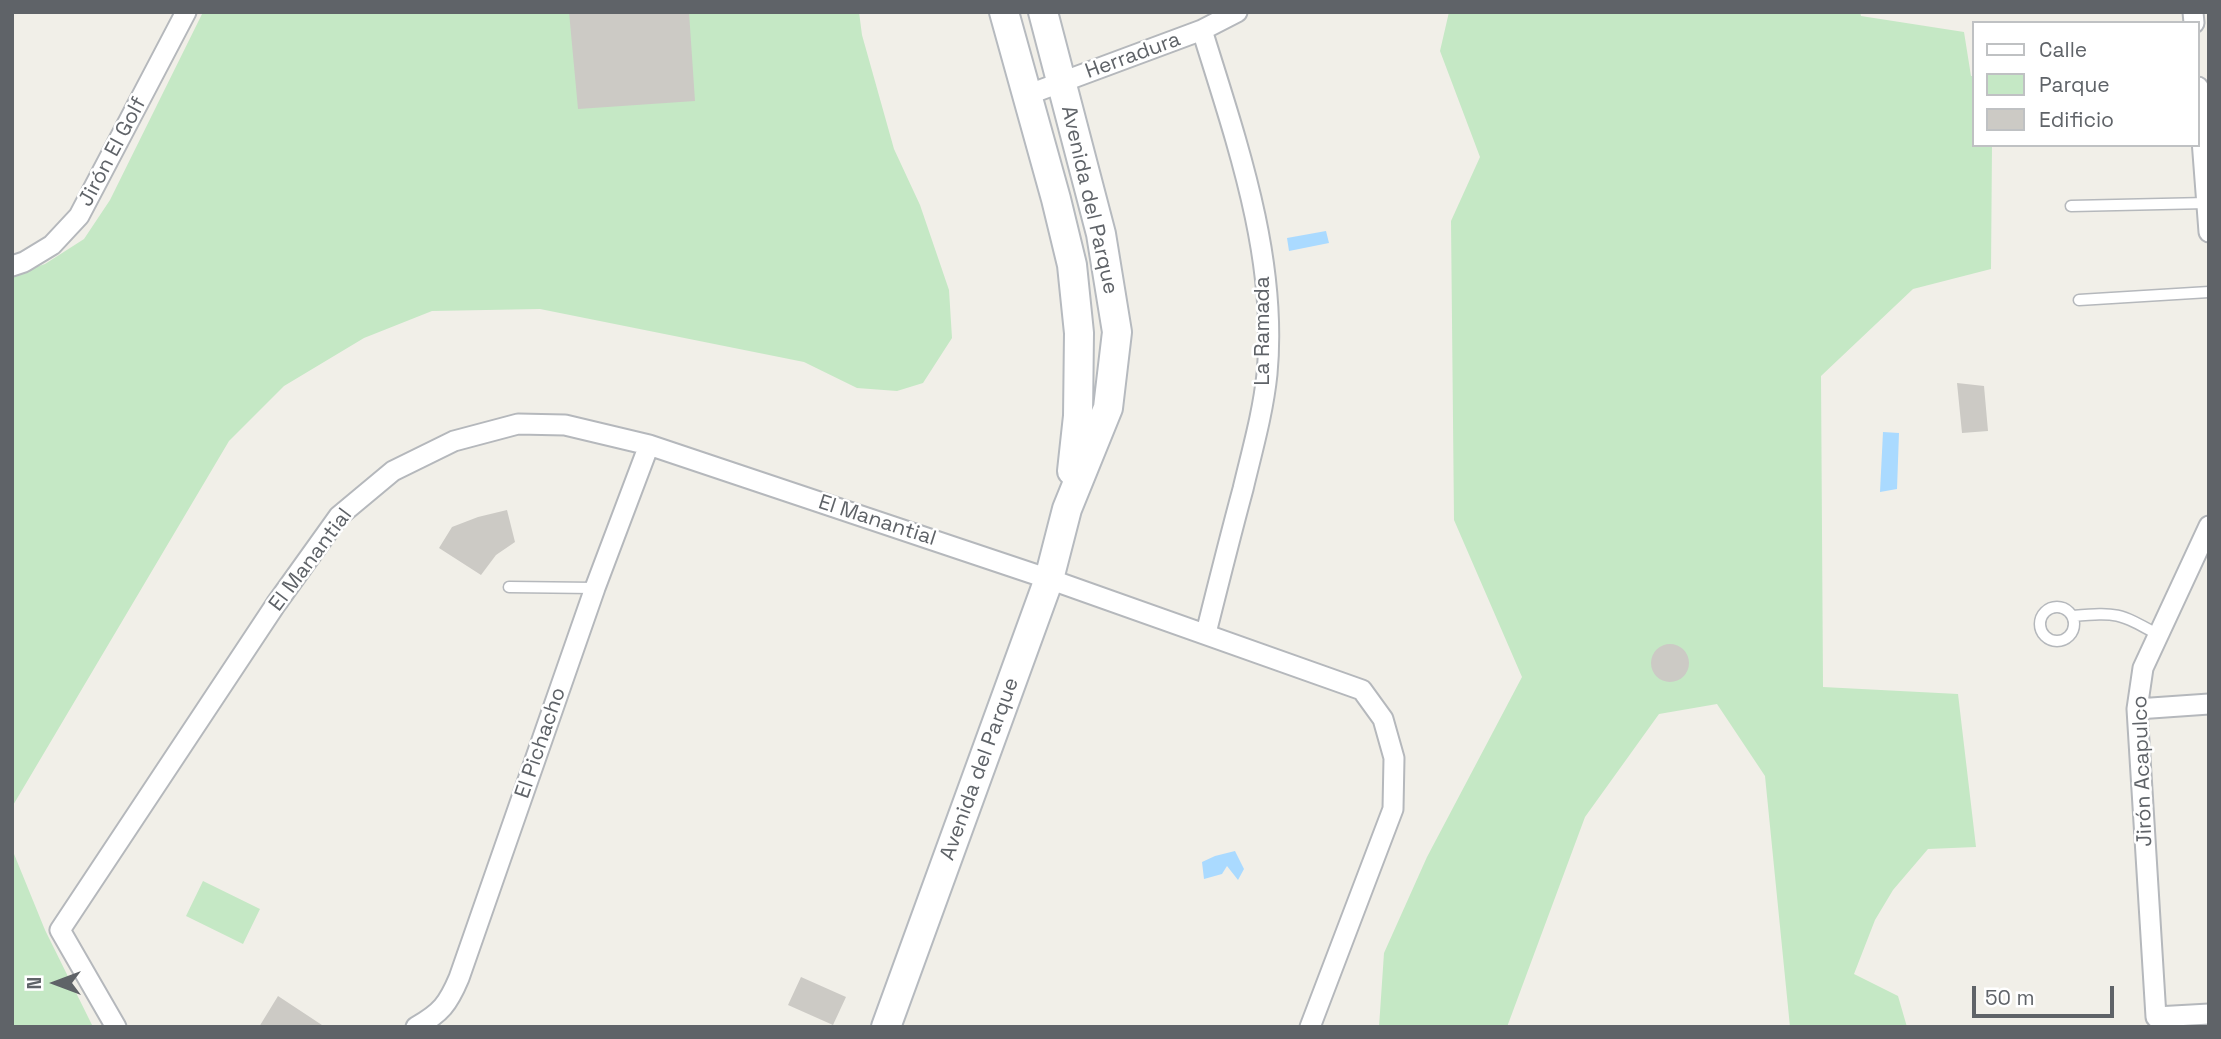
<!DOCTYPE html>
<meta charset="utf-8">
<style>
body{margin:0}
#map{position:relative;width:2221px;height:1039px;overflow:hidden;background:#f1efe8;font-family:"Space Grotesk",sans-serif}
canvas{display:block}
.frame{position:absolute;inset:0;border:14px solid #5f6368;pointer-events:none}
.legend{position:absolute;left:1972px;top:21px;width:228px;height:126px;box-sizing:border-box;background:#fff;border:2px solid #bfc1c3;margin:0;padding:9px 12px;list-style:none;font-size:21px;color:#5f6368}
.legend li{display:flex;align-items:center;gap:14px;height:35px}
.legend b{width:35px;border:2px solid #bfc1c3}
.north{position:absolute;left:21px;top:948px;width:70px;height:70px;-webkit-text-stroke:5px #fff;paint-order:stroke;rotate:270deg;font-size:19px;font-weight:700;line-height:28px;text-align:center;color:#5f6368}
.north::after{content:'';display:block;margin:auto;width:24px;height:32px;background:#5f6368;clip-path:polygon(50% 0,100% 100%,50% 72%,0 100%)}
.scale{position:absolute;left:1972px;top:986px;width:142px;height:32px;box-sizing:border-box;border:4px solid #5f6368;border-top:0;padding-left:9px;font-size:21px;line-height:24px;white-space:nowrap;color:#5f6368;-webkit-text-stroke:5px #fff;paint-order:stroke}
</style>
<div id="map">
<canvas width="2221" height="1039"></canvas>
<div class="frame"></div>
<ul class="legend">
<li><b style="height:9px;background:#fff"></b>Calle</li>
<li><b style="height:19px;background:#c5e8c5"></b>Parque</li>
<li><b style="height:19px;background:#cccac5"></b>Edificio</li>
</ul>
<div class="north">N</div>
<div class="scale">50 m</div>
</div>
<script>
const c = document.querySelector('canvas').getContext('2d');
c.lineJoin = 'round';
function fillPath(path, color) { c.fillStyle = color; c.fill(path, 'evenodd'); }
function trace(path, color, width, dash) { c.strokeStyle = color; c.lineWidth = width; c.lineCap = dash ? 'butt' : 'round'; c.setLineDash(dash || []); c.stroke(path); }
function drawText(font, color, halo, rows, align = 'center') {
  c.font = font + ' "Space Grotesk",sans-serif'; c.lineWidth = 5; c.setLineDash([]); c.textBaseline = 'middle'; c.strokeStyle = halo; c.fillStyle = color; for (const [text, x, y, turn = 0] of rows) {
    c.save(); c.translate(x, y); c.rotate((+turn || 0) * Math.PI / 180); c.textAlign = isNaN(turn) ? turn : align; if (halo) c.strokeText(text, 0, 0); c.fillText(text, 0, 0); c.restore();
  }
}
fillPath(new Path2D(`
 M203,12H859L862,35L894,149L920,205L949,290L952,338L923,383L897,391L857,388L804,362L540,309L432,311L364,338L284,386L229,441L12,807V275L45,264L84,239L110,200Z
 M1449,12H1860L1861,16L1964,32L1971,76H1974V145H1992L1991,269L1913,289L1821,376L1823,687L1958,694L1976,847L1928,849L1893,890L1875,920L1854,974L1898,996L1907,1027H1790L1765,776L1717,704L1659,714L1585,817L1507,1027H1379L1384,953L1427,857L1522,677L1454,520L1451,221L1480,157L1440,51Z
 M12,849L45,930L93,1027H12Z
 M203,881L260,909L243,944L186,916Z`), '#c5e8c5');
fillPath(new Path2D(`
 M1326,231L1329,243L1289,251L1287,238Z
 M1883,432L1899,433L1897,489L1880,492Z
 M1235,851L1244,869L1238,880L1227,866L1222,874L1204,879L1202,862L1215,856Z`), '#aadaff');
fillPath(new Path2D(`
 M569,12H689L695,101L578,109Z
 M1957,383L1984,386L1988,431L1962,433Z
 M507,510L515,542L496,555L481,575L439,548L452,527L478,517Z
 M1651 663a19 19 0 1 1 38 0a19 19 0 1 1-38 0Z
 M801,977L846,997L833,1025L788,1005Z
 M278,996L325,1027H259Z`), '#cccac5');
const lane = new Path2D(`
 M2071,206L2207,203
 M2079,300L2209,292
 M509,587L595,588
 M2040 624a17 17 0 1 1 34 0a17 17 0 1 1-34 0Z
 M2073,616C2117,612 2119,613 2157,634`);
const street = new Path2D(`
 M2193,12L2194,23
 M1202,30C1236,140 1278,257 1267,374C1263,413 1252,451 1243,489C1230,537 1218,585 1206,633
 M2198,87L2209,232
 M1027,95L1202,30L1237,12
 M12,266L24,262L52,245L79,216L186,12
 M2137,709L2209,704
 M2156,1017L2209,1014
 M116,1027L60,930L276,604L339,516L393,471L454,441L518,424L565,425L649,445L1049,579L1362,690L1383,719L1394,758L1393,809L1310,1027
 M416,1027C441,1013 448,1004 459,978L595,588L649,445
 M2167,1027L2156,1017L2137,709L2143,668L2209,526`);
const secondary = new Path2D(`
 M1004,12L1056,199L1072,265L1079,333L1078,416L1072,471
 M886,1027L1049,579L1067,509L1108,408L1117,332L1101,234L1043,12`);
trace(lane, '#b5b8bc', 13);
trace(street, '#b5b8bc', 23);
trace(secondary, '#b6babf', 32);
trace(lane, '#fff', 10);
trace(street, '#fff', 19);
trace(secondary, '#fff', 28);
drawText('21px', '#5f6368', '#fff', [
 ["Herradura",1133,56,-20],
 ["Jirón El Golf",113,152,-62],
 ["Avenida del Parque",1089,200,77],
 ["La Ramada",1263,331,-90],
 ["El Manantial",877,521,18],
 ["El Manantial",311,560,-53],
 ["El Pichacho",541,743,-71],
 ["Avenida del Parque",980,769,-70],
 ["Jirón Acapulco",2143,771,-92]
]);
</script>
